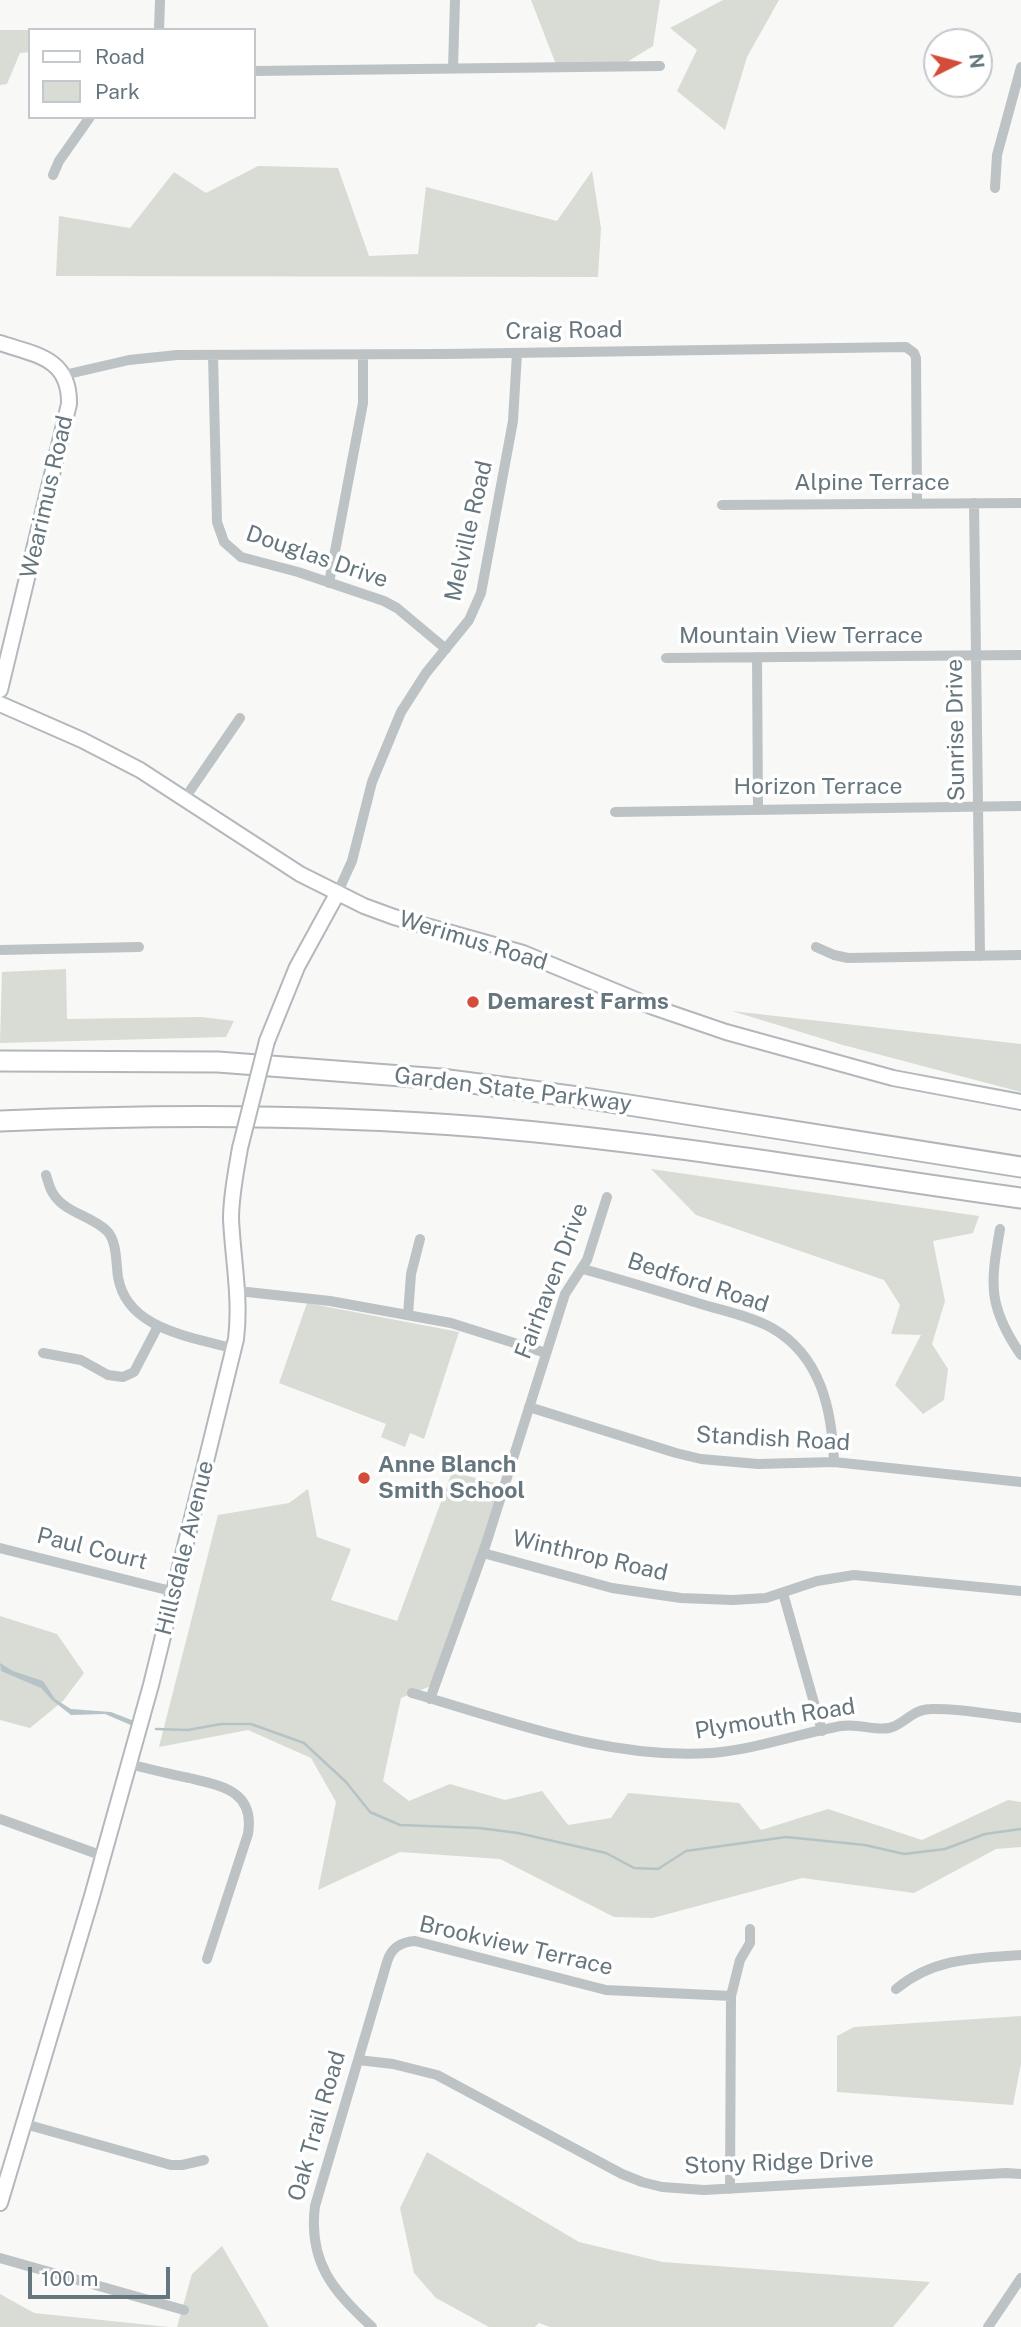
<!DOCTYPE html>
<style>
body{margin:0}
#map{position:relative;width:1021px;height:2327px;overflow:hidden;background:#f8f8f6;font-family:"Public Sans",sans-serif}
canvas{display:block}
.legend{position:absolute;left:28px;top:28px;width:228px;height:91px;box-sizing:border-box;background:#fff;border:2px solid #c2c8cb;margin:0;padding:9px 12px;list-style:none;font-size:21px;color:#66767e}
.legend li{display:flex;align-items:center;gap:14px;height:35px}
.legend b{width:35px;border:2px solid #c2c8cb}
.north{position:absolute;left:923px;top:28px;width:70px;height:70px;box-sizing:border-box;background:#fff;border:2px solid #c2c8cb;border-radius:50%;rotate:84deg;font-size:19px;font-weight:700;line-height:28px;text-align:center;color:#66767e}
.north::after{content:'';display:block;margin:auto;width:24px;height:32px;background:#d44d3a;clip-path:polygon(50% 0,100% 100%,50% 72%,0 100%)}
.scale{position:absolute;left:28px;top:2267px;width:142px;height:32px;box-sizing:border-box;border:4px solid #66767e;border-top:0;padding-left:9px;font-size:21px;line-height:24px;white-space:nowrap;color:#66767e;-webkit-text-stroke:5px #fff;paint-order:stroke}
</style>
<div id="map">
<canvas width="1021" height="2327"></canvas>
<ul class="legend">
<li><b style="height:9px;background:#fff"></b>Road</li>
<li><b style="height:19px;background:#d8dcd5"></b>Park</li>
</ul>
<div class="north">N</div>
<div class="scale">100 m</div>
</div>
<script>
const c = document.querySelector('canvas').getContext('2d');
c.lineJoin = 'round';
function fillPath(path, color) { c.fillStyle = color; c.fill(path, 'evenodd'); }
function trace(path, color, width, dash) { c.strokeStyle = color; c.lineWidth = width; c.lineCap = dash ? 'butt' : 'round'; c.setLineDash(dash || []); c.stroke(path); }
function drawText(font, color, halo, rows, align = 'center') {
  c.font = font + ' "Public Sans",sans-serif'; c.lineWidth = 7; c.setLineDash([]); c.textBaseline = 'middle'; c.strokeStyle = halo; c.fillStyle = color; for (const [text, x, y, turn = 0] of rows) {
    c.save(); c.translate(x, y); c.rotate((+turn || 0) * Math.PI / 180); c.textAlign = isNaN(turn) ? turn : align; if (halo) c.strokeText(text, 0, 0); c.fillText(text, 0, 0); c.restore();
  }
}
fillPath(new Path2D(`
 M531,0H660L653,46L622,65L557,67Z
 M723,0H779L747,57L725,130L677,91L697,50L670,28Z
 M0,30H30V52L20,53L7,84L0,85Z
 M258,166L338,168L369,256L418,254L426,187L557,221L592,171L601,228L598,277L56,276L59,216L130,228L174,172L206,193Z
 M66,969L67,1019L202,1017L234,1021L226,1037L0,1043L2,972Z
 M732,1011L1021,1044V1092L843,1045Z
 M651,1169L979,1216L973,1233L933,1241L945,1301L932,1344L948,1369L944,1400L923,1414L895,1385L921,1335L891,1334L900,1305L884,1280L696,1215Z
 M307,1303L459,1332L424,1439L410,1433L405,1447L381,1437L386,1424L279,1383Z
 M452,1472L506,1486L441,1682L401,1698L383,1781L409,1801L450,1784L505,1800L542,1791L568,1825L611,1818L628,1793L739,1803L761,1830L828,1809L922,1840L1008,1800L1021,1802V1847L996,1849L914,1893L802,1878L653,1918L614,1917L500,1859L400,1852L318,1890L336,1802L311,1758L248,1730L159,1747L218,1515L289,1503L308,1489L317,1537L351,1549L331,1600L397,1621Z
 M0,1616L57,1634L84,1673L63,1701L30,1728L0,1720Z
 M1021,2016V2064L1013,2105L837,2092V2036L854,2027Z
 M427,2152L579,2242L663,2262L930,2282L893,2327H550L539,2323L535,2327H489L436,2298L414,2273L400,2208Z
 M222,2246L269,2327H177L192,2274Z
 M0,2294L34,2313L169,2327H0Z`), '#d8dcd5');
fillPath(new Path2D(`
 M0,1663L13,1671L43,1681L55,1699L71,1709L111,1712L134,1721L133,1726L105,1714L71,1715L52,1700L41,1688L1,1671Z`), '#b6c3c6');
trace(new Path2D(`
 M156,1729L188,1730L221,1724H251L304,1743L346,1782L370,1812L400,1825L479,1828L518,1833L606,1853L634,1868L658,1869L686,1851L786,1837L865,1845L904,1854L945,1849L985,1834L1021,1829`), '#b6c3c6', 2.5);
const secondary = new Path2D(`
 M0,343C36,355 70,358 69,404L0,690
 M0,704L82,740L140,770L300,874L364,906L394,917L523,953L653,1007L726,1032L893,1078L1021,1102
 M267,1041L297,967L337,894
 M0,2203L92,1896L151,1685L236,1339C241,1299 233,1260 231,1219C231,1195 236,1172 240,1148`);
const highway = new Path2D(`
 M0,1061L218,1062L441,1079L578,1097L1021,1167
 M0,1121C161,1114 320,1114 481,1127C662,1142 841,1173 1021,1198`);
trace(secondary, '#b2b8bc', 18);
trace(highway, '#b1b6b9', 23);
trace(new Path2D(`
 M159,30L160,0
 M453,68L455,0
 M254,71L660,66
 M53,175L59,161L90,117
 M995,188L997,155L1021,67
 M213,355L217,522L224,542L241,557L298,572L384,601L397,608L446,649
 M64,375L129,360L177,355L445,354L906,347L914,353L916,358L917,504
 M974,503L980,956
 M722,505L1021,503
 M329,583L363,403V355
 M757,657L758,809
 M666,658L1021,655
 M185,798L240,718
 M615,812L1021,806
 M337,894L352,861L372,782L401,712L426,673L469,620L481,593L513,421L517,353
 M816,947L834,955L848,958L1021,955
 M0,950L139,947
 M46,1175C48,1181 50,1190 54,1195C66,1213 92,1216 107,1231C117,1241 116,1263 118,1277C127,1330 191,1336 234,1349
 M1000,1229C990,1285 988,1307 1021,1355
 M583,1269C623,1280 662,1292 701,1304C724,1311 750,1316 772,1328C821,1356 832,1410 834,1462
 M238,1291L330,1301L451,1323L546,1353
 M408,1315L411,1274L420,1239
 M43,1353L81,1360L108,1375L123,1377L134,1372L158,1326
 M529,1407L676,1453L701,1459L758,1464L834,1462L1021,1482
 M0,1548L175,1592
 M483,1553L612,1588L681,1598L733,1600L766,1598L817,1581L854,1575L1021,1591
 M783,1593L822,1731
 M412,1693C509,1721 609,1760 712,1753C757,1749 797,1734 841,1726C858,1723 875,1731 889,1728C904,1725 912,1709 931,1709C961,1708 992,1715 1021,1718
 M430,1699L486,1544L565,1294L587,1260L607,1197
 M129,1764C149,1769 169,1774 189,1778C222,1786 255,1791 248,1834L207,1959
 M0,1819L103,1856
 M896,1989C933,1958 975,1958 1021,1955
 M358,2060L393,2064L437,2075L622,2174L642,2182L662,2187L704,2190L1006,2173L1021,2174
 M25,2124L171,2165H182L204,2160
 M730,2189L731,1996L740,1960L750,1943V1929
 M0,2258L184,2310
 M372,2327C333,2291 308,2262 315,2206L387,1962C391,1948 400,1942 415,1941L606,1990L731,1996
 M988,2327L1021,2278`), '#bdc2c5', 10);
trace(secondary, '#fff', 14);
trace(highway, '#fff', 19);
const secondaryBridge = new Path2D(`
 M240,1148L267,1041`);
trace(secondaryBridge, '#b2b8bc', 18, []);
trace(secondaryBridge, '#fff', 14);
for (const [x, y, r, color] of [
 [473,1002,7,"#d44d3a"],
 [364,1478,7,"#d44d3a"]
]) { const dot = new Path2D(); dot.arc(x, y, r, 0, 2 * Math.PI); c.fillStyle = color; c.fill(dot); trace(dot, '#fff', 2.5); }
drawText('23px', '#66767e', '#fff', [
 ["Craig Road",564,331,-1],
 ["Alpine Terrace",872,483],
 ["Wearimus Road",47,497,-77],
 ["Melville Road",469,531,-77],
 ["Douglas Drive",317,557,19],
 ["Mountain View Terrace",801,636],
 ["Sunrise Drive",956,730,-91],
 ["Horizon Terrace",818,787],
 ["Werimus Road",473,941,17],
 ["Garden State Parkway",513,1090,7],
 ["Fairhaven Drive",552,1281,-69],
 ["Bedford Road",698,1283,18],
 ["Standish Road",773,1439,3],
 ["Hillsdale Avenue",185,1548,-76],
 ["Paul Court",92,1549,14],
 ["Winthrop Road",590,1556,13],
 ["Plymouth Road",775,1719,-9],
 ["Brookview Terrace",516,1946,13],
 ["Oak Trail Road",317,2126,-74],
 ["Stony Ridge Drive",779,2163,-2]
]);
drawText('bold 23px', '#66767e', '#fff', [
 ["Demarest Farms",487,1002],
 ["Anne Blanch",378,1465],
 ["Smith School",378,1491]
], 'left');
</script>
